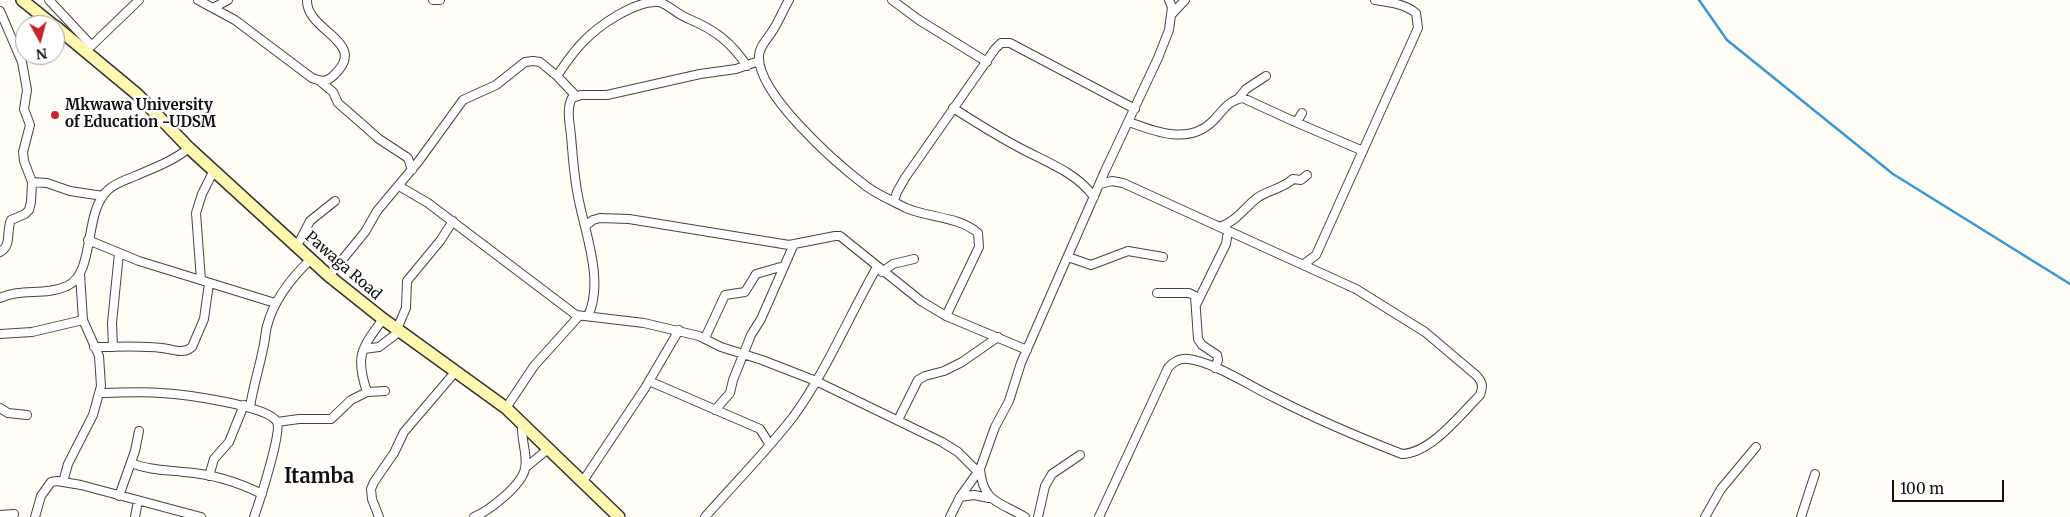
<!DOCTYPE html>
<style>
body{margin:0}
#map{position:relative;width:2070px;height:517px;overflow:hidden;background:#fffdf5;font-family:Merriweather,serif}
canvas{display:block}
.north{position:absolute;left:15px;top:15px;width:50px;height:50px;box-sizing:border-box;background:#fff;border:1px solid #a0a0a0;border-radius:50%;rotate:173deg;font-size:14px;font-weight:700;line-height:20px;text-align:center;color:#111}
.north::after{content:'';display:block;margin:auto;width:18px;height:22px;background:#c4262e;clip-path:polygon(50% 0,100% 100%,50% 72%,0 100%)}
.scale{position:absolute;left:1892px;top:480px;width:112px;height:22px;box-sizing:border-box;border:2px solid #111;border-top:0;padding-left:6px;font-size:15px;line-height:18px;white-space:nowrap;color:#111;-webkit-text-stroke:4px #fff;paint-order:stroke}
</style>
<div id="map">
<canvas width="2070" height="517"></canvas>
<div class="north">N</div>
<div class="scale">100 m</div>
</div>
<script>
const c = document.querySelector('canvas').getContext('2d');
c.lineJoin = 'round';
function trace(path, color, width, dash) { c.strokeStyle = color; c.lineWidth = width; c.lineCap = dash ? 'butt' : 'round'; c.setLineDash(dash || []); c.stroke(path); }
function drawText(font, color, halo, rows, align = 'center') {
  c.font = font + ' Merriweather,serif'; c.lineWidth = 5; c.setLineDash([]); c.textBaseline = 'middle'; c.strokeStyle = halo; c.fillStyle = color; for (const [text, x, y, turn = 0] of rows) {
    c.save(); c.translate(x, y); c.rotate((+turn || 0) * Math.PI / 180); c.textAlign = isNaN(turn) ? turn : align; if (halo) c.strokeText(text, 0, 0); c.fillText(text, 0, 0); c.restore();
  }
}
trace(new Path2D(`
 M1699,0L1727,40L1893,174L2070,284`), '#3f96cf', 2.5);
const minor = new Path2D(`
 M49,0L91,45
 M198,0L235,20L312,78C320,81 326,83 333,76C371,42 306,32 307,0
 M433,0H440
 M789,0C783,10 779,21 773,30C768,39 759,46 759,56C757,94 837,164 866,186C878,195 893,201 906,208C929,218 958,216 978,233L979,247L946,316
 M892,0L919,20L987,62
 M213,8L228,0
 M0,11L22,62L27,90L24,109L30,125L23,152L24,161L32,182L31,202L29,210L25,214L11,220C6,231 12,246 0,252
 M1171,15L1185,0
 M85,52L139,0
 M557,76C565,64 573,52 583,42C598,26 635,0 659,2C669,5 678,15 689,19C715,30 731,42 747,66
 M321,82L333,92L338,103L361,123L379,139L408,158L412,170
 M1238,99L1246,89L1266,76
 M953,108C975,122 997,136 1020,148C1046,162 1076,172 1094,197
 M1293,121L1363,151
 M1129,122C1156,132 1189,145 1213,121C1222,112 1228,100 1243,98L1293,121L1298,120L1302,113
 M32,182L47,183L70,191L103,196
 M399,186L428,203L576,315L644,323L699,336L721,347L762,360L816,381L942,442L958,452L977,471
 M894,201L897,192L905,178L995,49L1001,43H1010L1135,109
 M585,226L593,220L600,218L629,219L789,245L835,236H840L921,301L946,316L1027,350
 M1220,227C1238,220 1243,209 1257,198C1268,190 1282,189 1293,179L1301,180L1307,175
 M88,240L139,261L275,303
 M297,246L310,221L335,201
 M1068,257L1091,265L1128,251L1163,257
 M1304,264L1316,255L1418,28L1416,13C1405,4 1389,2 1375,0
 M882,272L893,264L914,259
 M329,276L365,232L377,211L418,162L463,100L496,85L525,62L533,61L540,62L557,76L576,96
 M201,280L196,213L202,194L214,170
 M1157,293H1189L1195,296L1198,339L1202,345L1217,355L1218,360L1215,368
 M0,298C21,288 45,296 67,286C96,273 83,212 108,190C115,183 126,180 135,176C154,168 173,161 189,148
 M1196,305L1226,244L1228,231
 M588,316C604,282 586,236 579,201C574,179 573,158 571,136C570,124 566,109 572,98L581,95H607L700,74L736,69L759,61
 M397,329L406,308L407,281L440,241L453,221
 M0,334L32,332L83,320
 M705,338L725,295L745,292L756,274L784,266
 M94,347C117,347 140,345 162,348C172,349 183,355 192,347L204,319L209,283
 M113,347L112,323L119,253
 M364,349L379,347L400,331
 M649,381L760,429L770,445
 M367,392C355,356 361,349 383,319
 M100,393C120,393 140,391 161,393C181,394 268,405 277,422C282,432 259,503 254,517
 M250,407C253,387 259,369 263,349C265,342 265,334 267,326C274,299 291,278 311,259
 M0,408L8,413L27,415
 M506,408L534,366L579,316
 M715,410L730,393L733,380L751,335L761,319L794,244
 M898,420L918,380L925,376L944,371L962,362L998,337
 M277,422L299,419H331L351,400L367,392L385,391
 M131,463C148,470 166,470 184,472C211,474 238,482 262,494
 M525,468L548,449
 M980,469C983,503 1000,502 1025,517
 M209,476L214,459L229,442L244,405
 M583,481L645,388L679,330
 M63,482L68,464L93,415L101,386L99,356L83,320L80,274
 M119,496L135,451L139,431
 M960,497L974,495L989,498
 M0,515L14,514
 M35,517L41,496L51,482L57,481L81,485L201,517
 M135,517L138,501
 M379,517L372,499L371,489L374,482L394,453L404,432L456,371
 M474,517C490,510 521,486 525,469C528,455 521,440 522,425
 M705,517C734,484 766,452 793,417C826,372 849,316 877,267
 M950,517L960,497L980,469L995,427L1009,401L1021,363L1105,171L1158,58L1169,30L1172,7L1169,0
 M1038,517L1045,486L1052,474L1080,455
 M1099,517L1168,368C1173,362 1179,358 1188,359C1214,362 1250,386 1275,398C1316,419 1358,437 1402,454C1431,453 1460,415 1480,395C1483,387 1483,383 1477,376L1425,332L1356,289L1123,183L1112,181L1100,184
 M1705,517L1721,489L1756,447
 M1801,517L1815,474`);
const secondary = new Path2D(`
 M22,0L53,25
 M55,26L138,95L189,148L329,276L383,319L506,408L619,517`);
trace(minor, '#444', 10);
trace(secondary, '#333', 14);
trace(minor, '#fff', 8);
trace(secondary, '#fff6b0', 11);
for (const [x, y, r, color] of [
 [55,115,5,"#c4262e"]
]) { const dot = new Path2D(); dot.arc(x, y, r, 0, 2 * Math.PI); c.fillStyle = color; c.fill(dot); trace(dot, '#fff', 2); }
drawText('bold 15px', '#111', '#fff', [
 ["Mkwawa University",65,106],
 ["of Education -UDSM",65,123]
], 'left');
drawText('15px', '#111', '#fff', [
 ["Pawaga Road",343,266,41]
]);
drawText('bold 20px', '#111', '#fff', [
 ["Itamba",319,477]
]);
</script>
